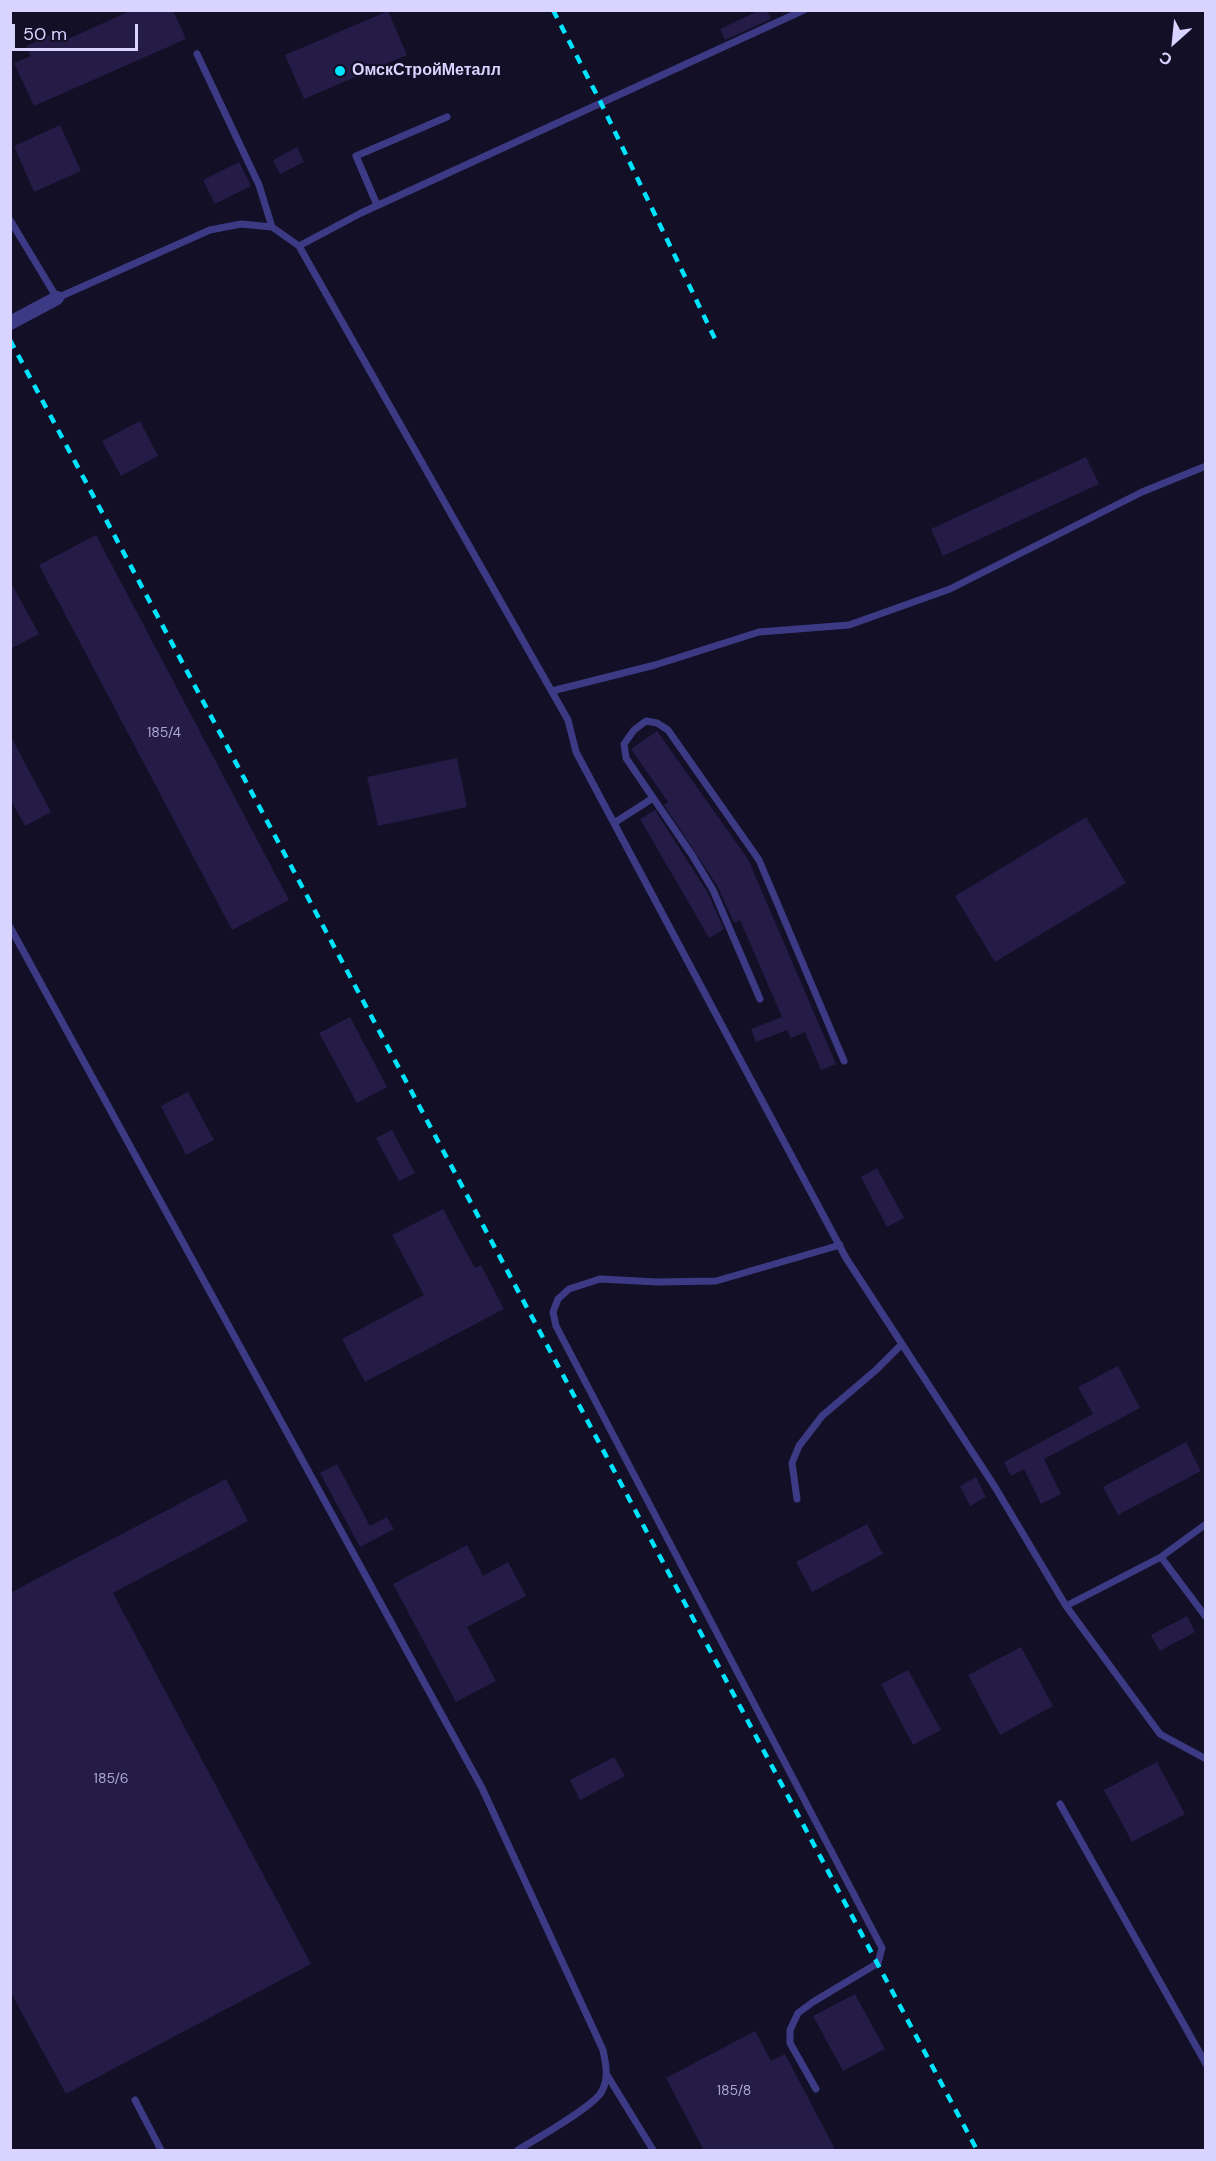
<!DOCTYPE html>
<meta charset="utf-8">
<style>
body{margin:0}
#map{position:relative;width:1216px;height:2161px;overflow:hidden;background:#130f26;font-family:"DM Sans",sans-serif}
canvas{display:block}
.frame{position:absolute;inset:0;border:12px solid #d9d4ff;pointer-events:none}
.north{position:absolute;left:1144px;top:12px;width:60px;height:60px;-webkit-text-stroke:4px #130f26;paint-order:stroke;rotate:207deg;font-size:16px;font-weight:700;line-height:24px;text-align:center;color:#d9d4ff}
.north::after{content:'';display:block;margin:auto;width:21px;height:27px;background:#d9d4ff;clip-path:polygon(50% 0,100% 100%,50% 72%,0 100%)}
.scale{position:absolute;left:12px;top:24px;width:126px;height:27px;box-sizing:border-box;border:3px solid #d9d4ff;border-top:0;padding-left:8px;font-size:18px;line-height:21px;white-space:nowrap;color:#d9d4ff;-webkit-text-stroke:4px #130f26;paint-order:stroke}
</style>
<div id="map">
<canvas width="1216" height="2161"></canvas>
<div class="frame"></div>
<div class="north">С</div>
<div class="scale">50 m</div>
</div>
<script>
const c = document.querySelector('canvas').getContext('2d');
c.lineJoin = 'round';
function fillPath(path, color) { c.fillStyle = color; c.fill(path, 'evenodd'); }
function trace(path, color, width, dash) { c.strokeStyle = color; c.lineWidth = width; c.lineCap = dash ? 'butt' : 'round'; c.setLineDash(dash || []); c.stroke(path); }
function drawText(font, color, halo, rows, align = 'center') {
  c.font = font + ' "DM Sans",sans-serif'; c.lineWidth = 4.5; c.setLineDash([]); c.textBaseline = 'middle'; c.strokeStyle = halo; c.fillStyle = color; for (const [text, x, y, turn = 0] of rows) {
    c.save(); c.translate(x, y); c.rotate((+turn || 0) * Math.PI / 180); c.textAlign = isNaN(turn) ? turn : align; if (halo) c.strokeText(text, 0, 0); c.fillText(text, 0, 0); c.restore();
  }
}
fillPath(new Path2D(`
 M132,10H173L186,39L34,106L14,63L31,56L26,46L63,29L68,39Z
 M760,10H767L771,19L725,40L720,29Z
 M388,11L407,55L304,99L285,55Z
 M60,125L81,171L34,192L14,146Z
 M297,147L304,162L280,174L273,160Z
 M239,162L251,186L215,204L203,180Z
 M140,421L158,456L121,476L102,441Z
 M1086,457L1099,484L943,556L931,529Z
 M96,535L289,900L232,930L39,565Z
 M10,581L39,634L10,649Z
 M657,731L748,859L836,1064L821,1070L805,1032L791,1038L787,1030L756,1042L751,1029L782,1017L740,920L734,923L718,887L664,805L668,802L631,749Z
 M10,735L51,812L25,826L10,799Z
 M457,758L467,807L378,826L367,777Z
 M655,810L708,893L724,929L709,938L640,819Z
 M1086,817L1126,883L995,962L955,896Z
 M350,1017L387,1087L357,1103L319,1033Z
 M188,1092L214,1140L186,1155L161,1106Z
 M392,1130L415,1173L399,1181L376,1138Z
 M877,1168L904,1218L887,1227L861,1177Z
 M443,1209L475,1268L481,1265L504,1309L365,1382L342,1339L424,1295L392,1235Z
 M1118,1366L1140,1408L1044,1459L1061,1494L1041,1504L1024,1469L1011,1476L1004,1462L1093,1414L1078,1387Z
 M1186,1442L1201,1471L1118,1515L1103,1487Z
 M337,1464L370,1526L387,1517L394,1529L360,1547L320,1473Z
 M976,1477L986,1497L970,1506L960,1486Z
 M226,1479L248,1521L113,1593L311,1964L66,2094L10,1991V1593Z
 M867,1524L883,1554L812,1592L796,1562Z
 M467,1545L483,1576L508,1562L526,1596L467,1627L496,1681L456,1702L393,1584Z
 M1187,1616L1195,1632L1160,1651L1151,1635Z
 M1021,1647L1053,1706L1000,1735L968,1675Z
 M908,1670L941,1730L913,1745L881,1684Z
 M614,1757L625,1776L580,1800L570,1780Z
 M1157,1762L1185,1814L1132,1842L1104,1790Z
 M855,1994L885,2049L843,2071L813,2016Z
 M755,2031L771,2061L785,2054L836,2151H704L666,2078Z`), '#241b47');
trace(new Path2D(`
 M197,54L259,185L272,227
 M377,205L356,156L447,117
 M10,220L57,298L210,230L241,224L272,227L299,246L568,720L576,752L846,1258L995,1487L1066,1606L1160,1734L1206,1759
 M299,246L361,213L804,10
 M552,691L655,665L759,632L849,625L950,589L1142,492L1206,466
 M614,823L653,798
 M10,927L482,1788L603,2050C606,2065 609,2077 602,2091C595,2106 534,2140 518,2150
 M760,999L713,890L692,855L626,758L624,744L634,730L646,721L657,723L668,730L759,860L844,1061
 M797,1499L792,1463L799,1446L822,1416L876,1370L902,1344
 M1161,1557L1206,1617
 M1066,1606L1161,1557L1206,1524
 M1060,1804L1206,2064
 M607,2075L653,2150
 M816,2089L790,2043V2030L798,2013L813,2002L878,1963L882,1948L556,1326L553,1312L558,1299L569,1289L600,1279L657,1282L716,1281L840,1245
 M135,2100L161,2150`), '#3d3a85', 7);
trace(new Path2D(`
 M10,323L57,298`), '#3d3a85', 14);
trace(new Path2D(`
 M553,10L601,103L718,345
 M10,340L977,2150`), '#00e5ff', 4.5, [9, 8]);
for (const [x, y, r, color] of [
 [340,71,6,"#00e5ff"]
]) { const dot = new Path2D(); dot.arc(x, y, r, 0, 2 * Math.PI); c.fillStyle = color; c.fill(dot); trace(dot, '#130f26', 2); }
drawText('14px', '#aca6d1', null, [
 ["185/4",164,733],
 ["185/6",111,1779],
 ["185/8",734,2091]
]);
drawText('bold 16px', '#d9d4ff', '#130f26', [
 ["ОмскСтройМеталл",352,71]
], 'left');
</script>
